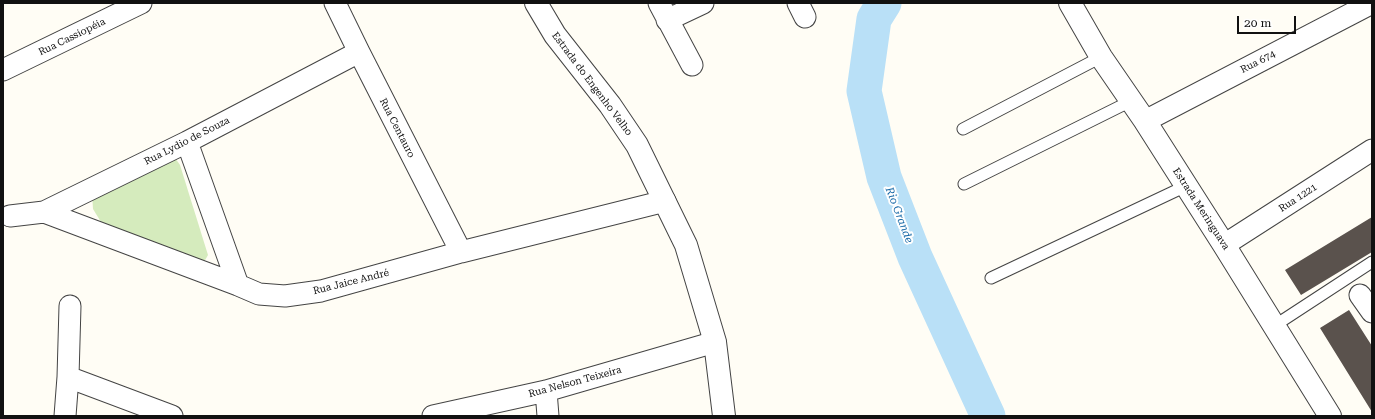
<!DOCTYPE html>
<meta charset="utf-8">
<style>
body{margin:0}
#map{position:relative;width:1375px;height:419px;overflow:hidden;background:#fffdf5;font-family:"Roboto Serif",serif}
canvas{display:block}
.frame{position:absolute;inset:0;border:4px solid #111;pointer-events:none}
.scale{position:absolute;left:1237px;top:16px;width:59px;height:18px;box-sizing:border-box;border:2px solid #111;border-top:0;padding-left:5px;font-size:12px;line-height:14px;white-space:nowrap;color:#111;-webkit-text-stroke:3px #fff;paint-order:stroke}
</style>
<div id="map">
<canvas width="1375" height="419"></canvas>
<div class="frame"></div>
<div class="scale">20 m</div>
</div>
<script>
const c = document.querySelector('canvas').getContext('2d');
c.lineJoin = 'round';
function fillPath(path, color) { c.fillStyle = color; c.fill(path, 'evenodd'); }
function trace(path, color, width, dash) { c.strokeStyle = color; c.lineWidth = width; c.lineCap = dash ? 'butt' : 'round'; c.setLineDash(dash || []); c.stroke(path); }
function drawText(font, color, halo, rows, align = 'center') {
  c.font = font + ' "Roboto Serif",serif'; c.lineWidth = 4; c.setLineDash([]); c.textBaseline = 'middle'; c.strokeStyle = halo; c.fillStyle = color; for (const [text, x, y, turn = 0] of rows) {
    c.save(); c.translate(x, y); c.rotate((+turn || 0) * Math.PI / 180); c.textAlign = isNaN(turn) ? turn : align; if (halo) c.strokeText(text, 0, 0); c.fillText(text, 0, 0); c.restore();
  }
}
fillPath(new Path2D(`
 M173,155L180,165L208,255L204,262H197L101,222L93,209L92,194Z`), '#d5ebbd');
trace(new Path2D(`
 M884,3L874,19L864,91L884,177L915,257L988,416`), '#b9e0f7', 35);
fillPath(new Path2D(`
 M1372,217V252L1301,295L1285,270Z
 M1349,310L1372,346V412L1320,328Z`), '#5a524d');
const service = new Path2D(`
 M963,129L1101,57
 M964,184L1131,101
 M991,278L1186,186
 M1274,326L1372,262`);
const minor = new Path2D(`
 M335,3L359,52L461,252
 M659,3L692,65
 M798,3L805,17
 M667,20L703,3
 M3,70L141,3
 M1145,121L1372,3
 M187,142L238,285
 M44,212L238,285L259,294L285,296L321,291L461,252L665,201
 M10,216L44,212L187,142L359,52
 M1224,245L1372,150
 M1360,295L1372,312
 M68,377L172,416
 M546,391L548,416
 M65,416L68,377L70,306
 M433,416L546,391L715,342`);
const tertiary = new Path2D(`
 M536,3L555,35L610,105L637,145L686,245L715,342L724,416
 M1070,3L1101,57L1145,121L1224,245L1330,416`);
trace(service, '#444', 13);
trace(minor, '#444', 23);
trace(tertiary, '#444', 24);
trace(service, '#fff', 11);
trace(minor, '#fff', 21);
trace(tertiary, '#fff', 22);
drawText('10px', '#111', '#fff', [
 ["Rua Cassiopéia",72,37,-26],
 ["Rua 674",1258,62,-27],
 ["Estrada do Engenho Velho",592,84,53],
 ["Rua Centauro",397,128,63],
 ["Rua Lydio de Souza",187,141,-27],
 ["Rua 1221",1298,198,-33],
 ["Estrada Meringuava",1201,209,57],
 ["Rua Jaice André",351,282,-14],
 ["Rua Nelson Teixeira",575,382,-15]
]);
drawText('italic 11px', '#1768a6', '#fff', [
 ["Rio Grande",899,215,69]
]);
</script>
